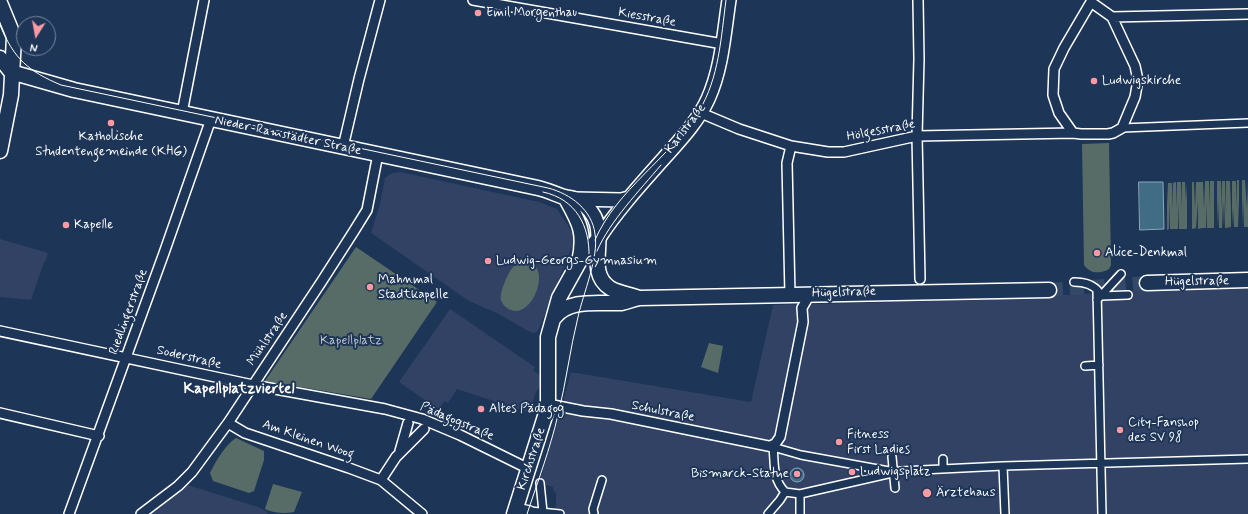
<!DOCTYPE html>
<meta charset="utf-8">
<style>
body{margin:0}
#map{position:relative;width:1248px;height:514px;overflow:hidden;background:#1d3557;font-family:Mynerve,sans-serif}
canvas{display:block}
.north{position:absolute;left:16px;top:16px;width:40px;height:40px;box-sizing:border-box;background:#1d3557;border:1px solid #77869a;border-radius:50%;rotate:191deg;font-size:11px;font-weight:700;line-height:16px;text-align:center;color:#fff}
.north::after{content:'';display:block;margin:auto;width:14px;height:18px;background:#ff9aa2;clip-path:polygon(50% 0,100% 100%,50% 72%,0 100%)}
</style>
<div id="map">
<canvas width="1248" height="514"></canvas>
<div class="north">N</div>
</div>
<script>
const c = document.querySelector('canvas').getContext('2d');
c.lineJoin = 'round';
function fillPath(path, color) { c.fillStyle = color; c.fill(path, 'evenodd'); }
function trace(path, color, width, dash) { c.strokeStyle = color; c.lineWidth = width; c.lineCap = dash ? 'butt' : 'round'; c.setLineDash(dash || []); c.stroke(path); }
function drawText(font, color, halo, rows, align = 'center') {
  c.font = font + ' Mynerve,sans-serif'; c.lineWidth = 4; c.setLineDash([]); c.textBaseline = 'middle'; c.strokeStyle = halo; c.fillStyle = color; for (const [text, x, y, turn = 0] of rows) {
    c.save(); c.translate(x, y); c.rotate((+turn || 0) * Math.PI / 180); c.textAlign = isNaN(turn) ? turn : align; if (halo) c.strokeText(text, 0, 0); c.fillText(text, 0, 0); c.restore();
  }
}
fillPath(new Path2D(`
 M400,172L539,202L557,209L573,233L574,242L538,331L535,333L530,332L499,314L469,301L371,233L380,204L385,178L392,173Z
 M0,239L48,253L45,262H44L31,300L0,297Z
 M1248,287V514H556V493L553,490V487L539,483L558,420L571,372L751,402L773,305L980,300L1134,291L1149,289Z
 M450,309L535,367L533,370L541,376V384L535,394L530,413L457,389L448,403L444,401L439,410L399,382Z
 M188,485L258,507L268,512L267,514H149Z`), '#314265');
fillPath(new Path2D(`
 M1109,143L1111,265L1109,269C1100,274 1090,274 1084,265L1082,144Z
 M1237,180H1239V227L1238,200V227H1234L1233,208L1232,227V181H1236V208Z
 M1242,180H1245V208V180L1247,208L1248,180V227H1244L1243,199L1242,227Z
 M1205,181H1209L1210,209V181H1214V228H1211V201V228H1207V201L1206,228H1202V201V228L1198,229V201L1196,229V182H1203L1204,209L1205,182V209Z
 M1217,181H1221V209L1222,181H1225L1226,213V181H1230V208L1231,181V227L1225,228L1224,200L1223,228V200L1222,228H1219L1218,200L1217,228Z
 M1176,182L1177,210V182H1181V210L1182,182H1185L1186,201L1187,182V229H1183V201V229H1179L1178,202V229H1174V202V229H1170L1169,202V229L1167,230V183L1168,204V183H1172V210L1173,183Z
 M1192,182H1194L1195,209L1196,182V228L1192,229Z
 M356,247L437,302L371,399L265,381Z
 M522,261C525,262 529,261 531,263C550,271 532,318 511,310C507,309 502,304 501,300C499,293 509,270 514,266C516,264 520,263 522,261Z
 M709,343L723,346L718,373L701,367Z
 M236,438L264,451V460L254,491L249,493L213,481L210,473C216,461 225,445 236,438Z
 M273,484L302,492L294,512C285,514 273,513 265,509Z`), '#586c67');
const water = new Path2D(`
 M1139,182H1163L1164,229L1140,230Z
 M790 475a7 7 0 1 1 14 0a7 7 0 1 1-14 0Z`);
fillPath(water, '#406c86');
trace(water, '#8ca7b6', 1);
trace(new Path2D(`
 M1049,290L1147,283`), '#344968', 14, [14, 7]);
const pedestrian = new Path2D(`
 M1122,128L1248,123
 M1074,282C1083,282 1093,284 1099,292
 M1097,290L1102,514
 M1101,296L1128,295
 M1097,300L1121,274
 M1085,366L1099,365
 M772,444L773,447C775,465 772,478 785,492L800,494L901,471L1003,466L1248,459
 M773,447L801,455L889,471
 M892,457L895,488
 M943,459V469
 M1003,466L1005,514
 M540,483L543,512L542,514
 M800,494V514
 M530,511L560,514
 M594,514L593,509L602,480
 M768,514L780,500L785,492`);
const minor = new Path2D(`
 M473,0L723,44
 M918,0L919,59L917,136L920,279
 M1112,17L1248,14
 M182,113L204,0
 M701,113L739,129L791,146L828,152H844L917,136L1073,133L1081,134H1108L1113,133L1122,128L1135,97L1138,80L1135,66L1112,17L1091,2
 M1073,133L1059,113L1053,95L1054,69L1064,48L1091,2
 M343,147L359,79L380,0
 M790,295L787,163L791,146
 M0,331L253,385L385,409L422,419L460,435L529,469
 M548,404L583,411L611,414L773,447L780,437L803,322L802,308L810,294
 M0,413L99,436
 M228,423L245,433L349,468L381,480L422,514
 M400,451L408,423
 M381,480L396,457L424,429
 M516,508L530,511
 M69,514L164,253L211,119
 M141,514L178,486L192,472L228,423L322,281L354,231L367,210L378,154`);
const secondary = new Path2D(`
 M575,199L621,200L629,198
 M599,238C618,209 642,183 665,157C681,139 698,121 708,99C722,68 724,33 729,0`);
const primary = new Path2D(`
 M0,3L14,37L11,95L0,151
 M0,58L11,72L74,90L538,188C547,190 555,194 564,197C569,198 574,198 579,201C619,226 580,268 610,288C615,292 631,295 639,298
 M565,197C579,222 586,232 579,262
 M1147,283L1248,280
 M554,318C569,298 599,304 621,303C627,302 633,299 639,298L1049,290
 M514,514L546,413L548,404V337L559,298L579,262L599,238`);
trace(pedestrian, '#fff', 10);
trace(minor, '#fff', 12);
trace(secondary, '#fff', 16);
trace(primary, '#fff', 17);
trace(pedestrian, '#1d3557', 7);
trace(minor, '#1d3557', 9);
trace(secondary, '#1d3557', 13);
trace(primary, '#1d3557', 14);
trace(new Path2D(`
 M0,25C14,59 28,71 61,85L548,188C571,194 592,210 595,234C599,257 583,294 578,317C570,349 566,383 558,415C550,449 538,481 527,514
 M543,192C576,199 590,226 589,257
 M595,240C617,189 670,158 699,111C719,78 721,38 726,0
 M597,251C610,221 640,190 661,165`), '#fff', 1);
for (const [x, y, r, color] of [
 [478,13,4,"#ff9aa2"],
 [1094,81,4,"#ff9aa2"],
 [111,123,4,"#ff9aa2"],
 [66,225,4,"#ff9aa2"],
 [1097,253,4,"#ff9aa2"],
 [488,261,4,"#ff9aa2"],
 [370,287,4,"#ff9aa2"],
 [481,409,4,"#ff9aa2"],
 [1120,430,4,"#ff9aa2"],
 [839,442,4,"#ff9aa2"],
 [852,472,4,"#ff9aa2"],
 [797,474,4,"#ff9aa2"],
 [927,493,5,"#ff9aa2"]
]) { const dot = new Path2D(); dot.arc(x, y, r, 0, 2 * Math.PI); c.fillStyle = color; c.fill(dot); trace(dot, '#1d3557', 1.5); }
drawText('13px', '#fff', '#1d3557', [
 ["Emil Morgenthau",486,13],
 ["Ludwigskirche",1102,81],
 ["Katholische",111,137,"center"],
 ["Studentengemeinde (KHG)",111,152,"center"],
 ["Kapelle",74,225],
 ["Alice-Denkmal",1105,253],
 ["Ludwig-Georgs-Gymnasium",496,261],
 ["Mahnmal",378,280],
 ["Stadtkapelle",378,295],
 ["Altes Pädagog",489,409],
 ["City-Fanshop",1128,423],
 ["des SV 98",1128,438],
 ["Fitness",847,435],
 ["First Ladies",847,450],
 ["Ludwigsplatz",860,472],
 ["Bismarck-Statue",789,474,"right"],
 ["Ärztehaus",936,493]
], 'left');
drawText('13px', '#fff', '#1d3557', [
 ["Kiesstraße",647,18,10],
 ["Karlstraße",686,129,-53],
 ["Hölgesstraße",881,131,-11],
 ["Nieder-Ramstädter Straße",288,136,12],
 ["Hügelstraße",1197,282,-1],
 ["Hügelstraße",844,293,-2],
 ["Riedlingerstraße",129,312,-70],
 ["Mühlstraße",268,339,-56],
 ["Soderstraße",189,358,13],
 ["Schulstraße",663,412,11],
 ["Pädagogstraße",457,422,23],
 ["Am Kleinen Woog",308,440,19],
 ["Kirchstraße",532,459,-72]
]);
drawText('13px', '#bcc4c2', '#1d3557', [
 ["Kapellplatz",351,341]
]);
drawText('bold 15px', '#fff', '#1d3557', [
 ["Kapellplatzviertel",239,390]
]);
</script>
